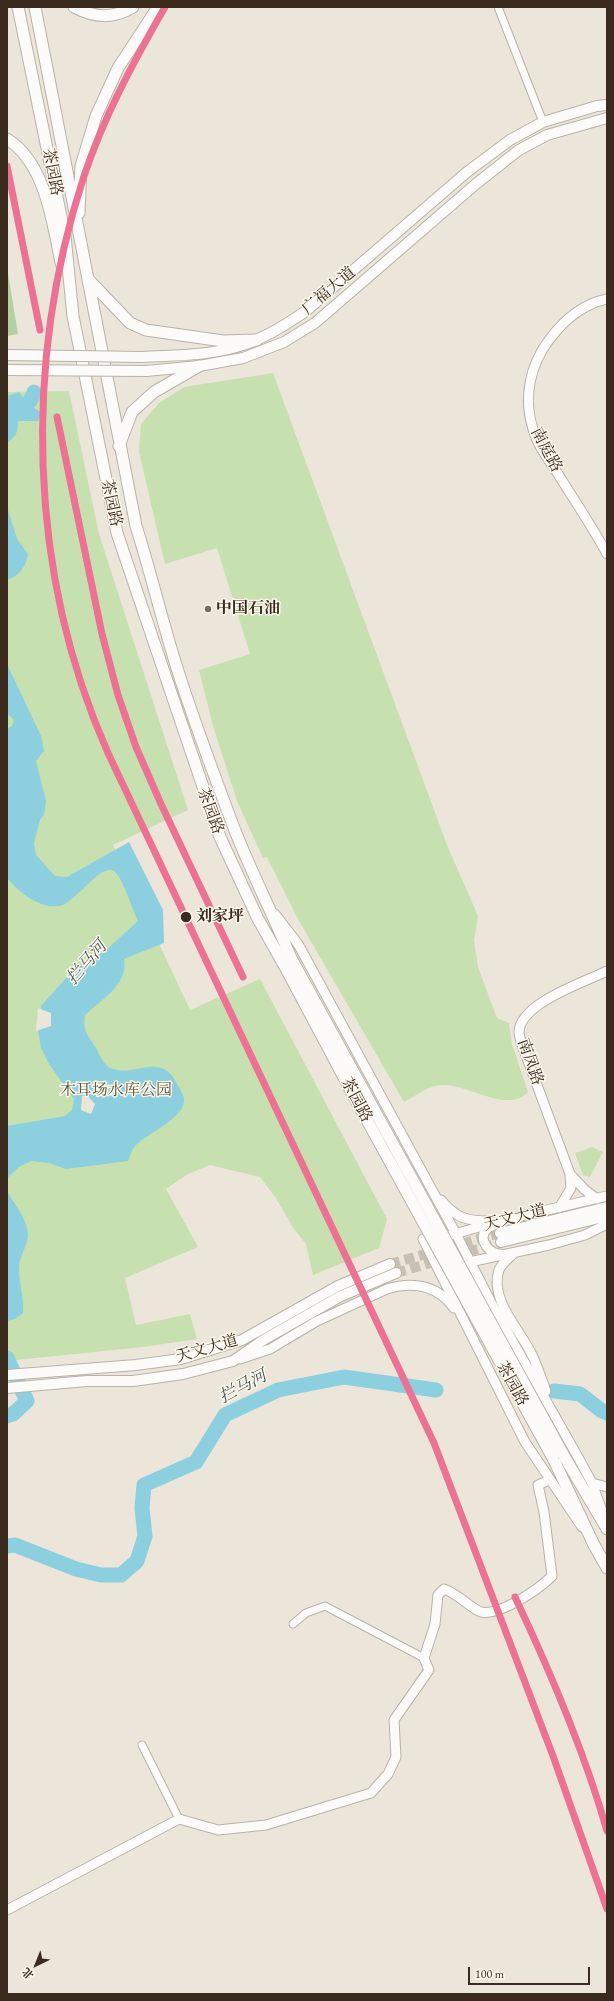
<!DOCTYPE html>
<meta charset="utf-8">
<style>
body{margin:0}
#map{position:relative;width:614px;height:2001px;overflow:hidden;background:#ece6da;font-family:"EB Garamond","Noto Serif SC",serif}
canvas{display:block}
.frame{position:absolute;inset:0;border:8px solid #3b2a1e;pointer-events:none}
.north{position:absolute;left:16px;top:1945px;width:40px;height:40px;-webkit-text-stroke:3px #fbf7ec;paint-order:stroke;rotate:223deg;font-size:11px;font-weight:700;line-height:16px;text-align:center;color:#3b2a1e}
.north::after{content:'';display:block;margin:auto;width:14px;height:18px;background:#3b2a1e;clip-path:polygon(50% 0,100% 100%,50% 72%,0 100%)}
.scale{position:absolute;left:468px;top:1967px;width:122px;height:18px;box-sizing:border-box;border:2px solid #3b2a1e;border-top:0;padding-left:5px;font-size:12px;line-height:14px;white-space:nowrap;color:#3b2a1e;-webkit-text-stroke:3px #fbf7ec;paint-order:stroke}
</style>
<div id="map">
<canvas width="614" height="2001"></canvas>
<div class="frame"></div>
<div class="north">北</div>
<div class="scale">100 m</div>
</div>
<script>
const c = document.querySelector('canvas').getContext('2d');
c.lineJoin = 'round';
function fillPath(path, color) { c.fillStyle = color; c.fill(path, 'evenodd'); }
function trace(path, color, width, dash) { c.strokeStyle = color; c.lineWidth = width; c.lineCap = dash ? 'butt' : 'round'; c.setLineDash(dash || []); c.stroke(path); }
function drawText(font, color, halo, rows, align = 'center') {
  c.font = font + ' "EB Garamond","Noto Serif SC",serif'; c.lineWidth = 3; c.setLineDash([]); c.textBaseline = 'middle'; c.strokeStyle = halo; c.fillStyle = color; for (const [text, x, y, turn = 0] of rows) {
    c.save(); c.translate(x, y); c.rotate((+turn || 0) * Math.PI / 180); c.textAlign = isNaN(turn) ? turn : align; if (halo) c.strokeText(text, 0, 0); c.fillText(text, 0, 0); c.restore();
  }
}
fillPath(new Path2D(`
 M273,373L447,845L478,916L474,941L478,967L497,1018L509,1023L512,1044L528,1092C507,1114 468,1084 443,1085C429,1085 416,1096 404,1102L298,919L267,857L263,858L237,801L213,726L199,670L250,654L217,548L165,564L139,452L141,424L159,403L184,387Z
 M69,391L99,534L188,810L113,845L190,1010L260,979L387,1219L379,1248L313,1275L306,1244L294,1229L275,1197L260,1177L210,1165L188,1174L166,1189L198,1247L125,1278L136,1325L190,1314L197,1339L143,1347L7,1361V392Z
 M592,1147L603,1152L590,1177L583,1175L575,1153Z`), '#c7e0af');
fillPath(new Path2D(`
 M7,267L18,334L7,336Z`), '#b4cfa4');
fillPath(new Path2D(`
 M19,392L28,404L42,413L38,421H18C18,433 16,436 7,443V396Z
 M7,507L17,539L28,554C26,567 20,575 7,580Z
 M7,664L41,736L44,751L36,761L46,801L44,815L40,820L34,843L36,855L55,876L67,877L129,842L163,910L164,943L124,959C129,984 101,1000 85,1015C83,1031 86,1032 94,1045C98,1051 102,1061 107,1066C129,1082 160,1048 177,1084C179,1088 183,1093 184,1098C187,1117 148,1133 136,1145C132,1149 130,1156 128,1161L66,1169L49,1163L31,1161L19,1167L7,1178V1126L65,1116L72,1110L74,1099L49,1064L41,1048L38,1031L41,1006L67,977L83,964L104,952L138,921C132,909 123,878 114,871C101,862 76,903 59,906C39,909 19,892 7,878V729L12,726L14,720L7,713Z
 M7,1191C14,1204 28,1220 28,1235C28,1246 19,1256 19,1267C19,1283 24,1298 23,1313L15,1319L7,1321Z`), '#8ccfdf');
fillPath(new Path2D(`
 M38,1008L51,1013V1026L36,1031Z
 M87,1095L95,1104L91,1114L81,1110L82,1096Z`), '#ece6da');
trace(new Path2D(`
 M7,418C18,411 31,406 34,392
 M7,1358L27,1401L13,1414L7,1416
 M554,1391L580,1394L602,1411L607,1413
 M7,1546L15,1545L76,1569L101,1575H121L137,1561L145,1536L142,1508L144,1485L196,1462L225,1415L278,1390L344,1377L436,1390`), '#8ccfdf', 15);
trace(new Path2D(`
 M390,1264L500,1233
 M396,1273L501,1242`), '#c9c0b4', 10, [10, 5]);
const minor = new Path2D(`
 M498,7L543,122
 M293,1624L306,1613L325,1606L424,1658
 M142,1745L179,1819`);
const tertiary = new Path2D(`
 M607,299C583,304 563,321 549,340C530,365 523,398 533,429C537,445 549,460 558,474C574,500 592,526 607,554
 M275,914L298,944L456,1234L495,1310L579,1459L592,1483L605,1519
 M570,1174L585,1190L597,1199
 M441,1200C456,1218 466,1221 489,1221
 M559,1208L571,1188L570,1174L524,1050C522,1044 519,1037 519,1032C520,1003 585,982 607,971
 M494,1225C492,1226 487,1228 486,1230C477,1240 491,1255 501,1254
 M451,1235L500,1221L607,1196
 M437,1237L423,1239L525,1442L582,1527
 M513,1254C509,1258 501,1264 499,1270C489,1301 521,1330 533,1357C538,1368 542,1380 546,1391
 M465,1263L549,1245L585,1235L607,1224
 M240,1359L270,1349L317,1321L387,1289C414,1281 437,1285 454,1308
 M592,1483L607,1487
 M7,1910L179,1819L218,1830L266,1825L371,1793L388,1774L396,1757L394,1720L429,1670L424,1658L435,1624L438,1595L444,1589C457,1593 473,1610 481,1612C500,1616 539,1589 552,1576L544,1512L538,1485L549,1480`);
const secondary = new Path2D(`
 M142,357C172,355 206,356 236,347C262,340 284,326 306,311L467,172L510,140L543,122L597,106L607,105
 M146,371L199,366L243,358L284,342L315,323L477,183L519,150L547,135L607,118
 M500,1233L607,1207
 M501,1242L607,1216
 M7,1375L136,1365L181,1359L242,1340L338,1286L390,1264
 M7,1388L87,1381H133L183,1374L233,1361L265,1339L341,1296L396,1273`);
const primary = new Path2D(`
 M18,7L65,236L73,316L117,533L220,837L258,919L283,963
 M35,7L136,526C151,573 162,621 177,668C194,722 214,775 234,828C251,872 273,914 291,958
 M74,7C95,18 113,19 133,7
 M7,139C45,162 53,223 61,263
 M79,213L81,166L96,116L118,68L158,7
 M88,279L130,323L146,330L223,341L257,340
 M119,446L132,412L154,392L199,366
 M564,1456L607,1529
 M553,1458L594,1545L607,1568`);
trace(minor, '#b8b2aa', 9);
trace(tertiary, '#b8b2aa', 11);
trace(secondary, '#b8b2aa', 12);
trace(primary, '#b8b2aa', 13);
trace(minor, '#fcfbf9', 7);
trace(tertiary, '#fcfbf9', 9);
trace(secondary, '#fcfbf9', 10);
trace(primary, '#fcfbf9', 11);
const secondaryBridge = new Path2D(`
 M7,355L142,357
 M7,370L146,371`);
const primaryBridge = new Path2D(`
 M291,958L564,1456
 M283,963L357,1102L553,1458`);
trace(secondaryBridge, '#b8b2aa', 12, []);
trace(primaryBridge, '#b8b2aa', 13, []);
trace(secondaryBridge, '#fcfbf9', 10);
trace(primaryBridge, '#fcfbf9', 11);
trace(new Path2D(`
 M165,7C134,61 104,116 84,176C23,363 28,573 108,753L434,1443L553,1756L607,1909
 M7,166L40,330
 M57,417L102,634L118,695L136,747L161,804L243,977
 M515,1597C551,1673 584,1750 607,1831`), '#ed7193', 7);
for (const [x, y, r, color] of [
 [208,609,4,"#796c60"],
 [186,917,6,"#3b2a1e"]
]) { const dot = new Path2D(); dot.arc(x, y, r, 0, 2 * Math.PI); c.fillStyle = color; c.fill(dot); trace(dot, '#fbf7ec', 1.5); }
drawText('16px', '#3b2a1e', '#fbf7ec', [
 ["茶园路",52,172,79],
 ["广福大道",329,291,-40],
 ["南庭路",546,450,62],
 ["茶园路",111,503,78],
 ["茶园路",210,811,70],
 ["南凤路",530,1062,71],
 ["茶园路",356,1100,62],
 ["天文大道",515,1218,-14],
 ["天文大道",207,1349,-16],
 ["茶园路",512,1384,61]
]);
drawText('bold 16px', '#3b2a1e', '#fbf7ec', [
 ["中国石油",216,609]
], 'left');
drawText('bold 16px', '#3b2a1e', '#fbf7ec', [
 ["刘家坪",196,917]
], 'left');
drawText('16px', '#56563a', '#fbf7ec', [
 ["木耳场水库公园",116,1091]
]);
drawText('italic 17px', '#475858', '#fbf7ec', [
 ["拦马河",87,963,-49],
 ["拦马河",243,1387,-28]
]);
</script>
